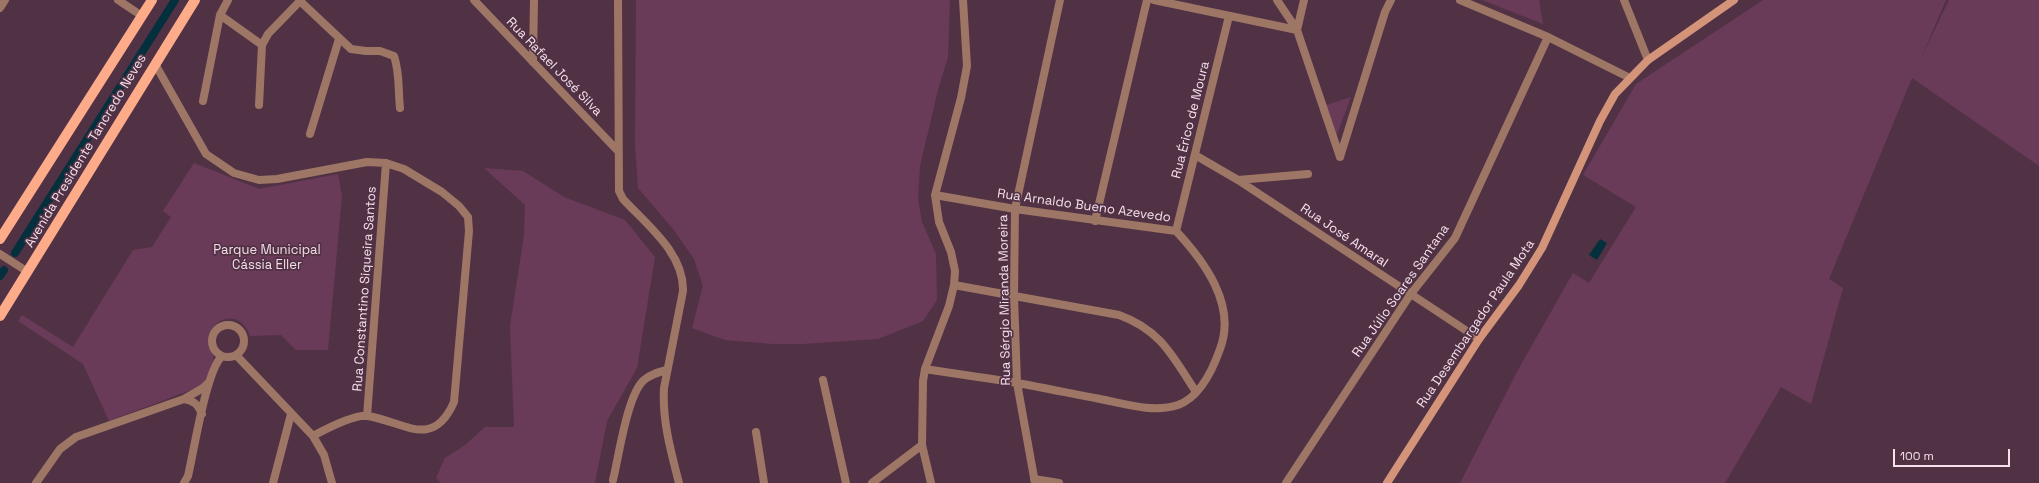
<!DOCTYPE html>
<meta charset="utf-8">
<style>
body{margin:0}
#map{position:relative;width:2039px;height:483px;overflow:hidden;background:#513245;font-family:"Space Grotesk",sans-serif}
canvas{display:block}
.scale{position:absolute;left:1893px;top:449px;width:117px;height:18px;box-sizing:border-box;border:2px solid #f6e1ed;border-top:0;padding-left:5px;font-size:12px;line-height:14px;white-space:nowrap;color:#f6e1ed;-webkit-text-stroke:3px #513245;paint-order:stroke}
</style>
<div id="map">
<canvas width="2039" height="483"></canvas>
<div class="scale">100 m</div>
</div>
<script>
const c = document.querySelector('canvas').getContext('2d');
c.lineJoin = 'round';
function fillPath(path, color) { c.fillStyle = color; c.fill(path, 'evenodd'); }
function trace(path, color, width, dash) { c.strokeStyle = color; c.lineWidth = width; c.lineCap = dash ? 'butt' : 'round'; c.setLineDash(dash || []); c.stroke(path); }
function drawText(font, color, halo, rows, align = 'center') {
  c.font = font + ' "Space Grotesk",sans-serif'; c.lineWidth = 3.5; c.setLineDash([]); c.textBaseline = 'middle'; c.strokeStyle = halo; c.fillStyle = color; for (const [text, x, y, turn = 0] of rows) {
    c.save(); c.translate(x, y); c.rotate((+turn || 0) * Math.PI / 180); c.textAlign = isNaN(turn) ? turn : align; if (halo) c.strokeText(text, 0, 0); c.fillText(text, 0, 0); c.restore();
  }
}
fillPath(new Path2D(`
 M636,0H950L948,57L938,90L920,166L918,199L922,222L936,254L937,300L923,321L878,339L802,344H773L725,340L692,328L703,286L694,259L673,229L638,188L635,144Z
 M1482,0H1539L1543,24Z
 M1763,0H1946L1921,58L1949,0H2039V166L1912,78L1829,279L1843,288L1811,404L1781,387L1725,483H1460L1518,370L1573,273L1589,283L1636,207L1583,175L1636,84Z
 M1351,97L1336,137L1326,105Z
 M194,163L259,189L338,174L342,196L328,350H296L281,335L250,336C247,328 243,321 234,319C223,316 211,325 209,336C209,342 212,346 213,351C215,364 208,379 199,387L109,421L83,364L18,321L22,315L73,347L133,250L152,247L171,217L163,211Z
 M484,168L523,171L564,197L625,220L655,257L637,368L607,421L595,483H441L436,478L445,458L465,445L485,427H514L510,326L524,235L525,205Z`), '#6a3b59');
fillPath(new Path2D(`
 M1600,239L1607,243L1597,260L1589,255Z`), '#04303d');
trace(new Path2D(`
 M15,253L175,0
 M0,276L4,270`), '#04303d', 8);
trace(new Path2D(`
 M118,0L142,16
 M474,0L617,150
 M618,0L619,191L623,199C647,225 684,253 683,291L664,388C662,420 671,452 679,483
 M1154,0L1297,30L1304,0
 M1277,0L1297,30L1340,157
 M1460,0L1548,37L1630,78
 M1624,0L1648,60
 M300,1L351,49L366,51H380L394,56C400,73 398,90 400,108
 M0,8L5,0
 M220,15L262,45
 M533,62L534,0
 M155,64L206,154L234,173L259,180L277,179L367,162L386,163L404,169L442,192L459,206L468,217L469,231L454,402C433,450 404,422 368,416C354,414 326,429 313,436
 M203,101L220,15L228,0
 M259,105L262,45L268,34L301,0
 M310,134L339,39
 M1195,155L1238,180L1479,339
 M1340,157L1385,12L1391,0
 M1238,180L1308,174
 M1095,221L1147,0
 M1176,231L1229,16
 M0,254L28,272
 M954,285L1119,315C1161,330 1173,357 1196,392
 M212 341a16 16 0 1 1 32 0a16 16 0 1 1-32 0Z
 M236,355L313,436L324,455L332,483
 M925,369C956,374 987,378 1017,383C1045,388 1073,394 1100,399C1125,404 1154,413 1178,405C1200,397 1213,369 1220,349C1237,305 1204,261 1176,231L1015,209L935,195
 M823,380L846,483
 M184,399C195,401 198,405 202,414
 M367,416L386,163
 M756,432L764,483
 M1034,479L1059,483
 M613,480C619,456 627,395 644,380C651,374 659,372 667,370
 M36,483L60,449L76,437L184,399L203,388L209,382
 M184,483L188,476C194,451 206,371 222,356
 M273,483L291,414
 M872,483L922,445
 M931,483L922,445L923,381L925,369L949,306L954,285L955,271L951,252L939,222L935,195L961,98L967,66L963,0
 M1035,483L1017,383L1014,296L1015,209L1060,0
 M1286,483L1410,295L1455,238L1548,37`), '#9e7665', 8);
trace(new Path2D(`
 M1387,483L1479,339L1519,285L1542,248L1600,121L1615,94L1648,60L1734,0`), '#d4947a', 8);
trace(new Path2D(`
 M0,239L152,0
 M0,316L195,0`), '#fdab89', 10);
drawText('13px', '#f6e1ed', '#513245', [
 ["Rua Rafael José Silva",554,67,46],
 ["Rua Érico de Moura",1191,120,-76],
 ["Avenida Presidente Tancredo Neves",86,151,-59],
 ["Rua Arnaldo Bueno Azevedo",1084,206,8],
 ["Rua José Amaral",1344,236,34],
 ["Rua Constantino Siqueira Santos",365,289,-86],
 ["Rua Júlio Soares Santana",1401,291,-55],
 ["Rua Sérgio Miranda Moreira",1005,300,-91],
 ["Rua Desembargador Paula Mota",1476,324,-56]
]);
drawText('13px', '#f4dce9', '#513245', [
 ["Parque Municipal",267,250],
 ["Cássia Eller",267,265]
]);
</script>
